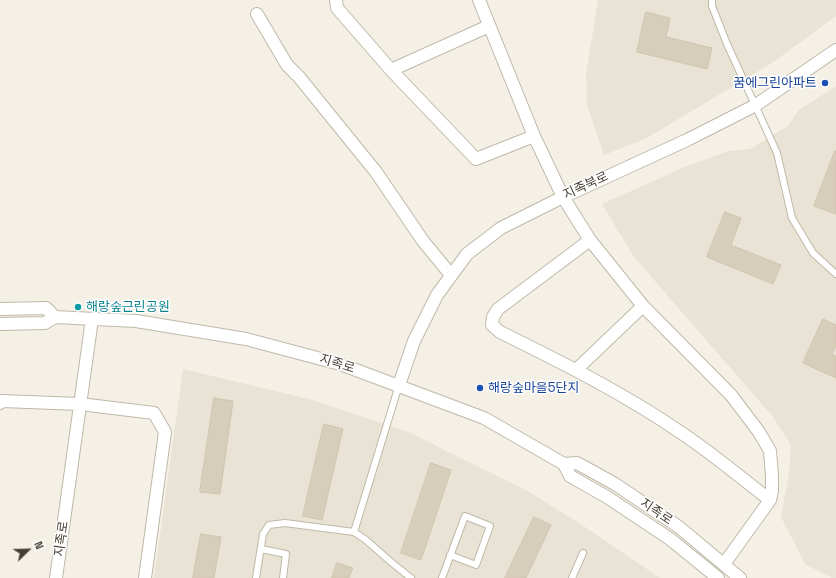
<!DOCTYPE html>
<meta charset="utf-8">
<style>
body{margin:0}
#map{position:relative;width:836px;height:578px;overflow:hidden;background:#f4f0e6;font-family:"Space Grotesk",sans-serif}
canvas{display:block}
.north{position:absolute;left:8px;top:530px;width:40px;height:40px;-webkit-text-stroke:3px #fff;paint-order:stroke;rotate:67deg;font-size:11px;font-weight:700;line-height:16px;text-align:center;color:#474135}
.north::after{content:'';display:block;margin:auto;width:14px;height:18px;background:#474135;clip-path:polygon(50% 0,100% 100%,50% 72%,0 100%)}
</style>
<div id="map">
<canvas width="836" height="578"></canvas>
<div class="north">N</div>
</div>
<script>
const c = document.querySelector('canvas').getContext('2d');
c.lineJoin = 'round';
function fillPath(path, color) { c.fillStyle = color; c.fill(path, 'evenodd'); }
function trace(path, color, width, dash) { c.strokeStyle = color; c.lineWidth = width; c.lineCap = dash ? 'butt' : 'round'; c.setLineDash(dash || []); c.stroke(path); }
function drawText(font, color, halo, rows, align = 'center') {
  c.font = font + ' "Space Grotesk","Noto Sans KR",sans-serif'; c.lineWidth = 3; c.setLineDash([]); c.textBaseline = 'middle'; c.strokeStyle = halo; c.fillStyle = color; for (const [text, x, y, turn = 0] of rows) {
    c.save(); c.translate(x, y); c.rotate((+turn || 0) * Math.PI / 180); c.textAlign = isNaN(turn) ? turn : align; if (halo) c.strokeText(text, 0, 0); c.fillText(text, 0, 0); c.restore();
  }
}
fillPath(new Path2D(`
 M598,0H836V16L772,63L645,139L604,155L587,105L586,75Z
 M836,86V578H832L805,564L781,517L789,474L791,445L773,417L634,257L602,204L680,169L728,151L750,149L788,126L798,111Z
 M183,369L313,400L409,432L448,452L524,489L576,521L660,578H154Z`), '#e8e3d4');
const building = new Path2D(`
 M646,12L670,18L666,37L712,48L707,69L637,52Z
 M835,151H836V214L814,206Z
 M725,212L741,218L731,245L781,265L773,284L707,257Z
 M823,319L836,325V346L832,354L836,356V378L803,363Z
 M214,398L233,401L220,494L200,492Z
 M324,424L343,429L322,520L303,516Z
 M431,463L451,470L421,560L401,553Z
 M534,517L551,525L526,578H505Z
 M201,534L221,537L214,578H193Z
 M337,563L353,568L349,578H332Z`);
fillPath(building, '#d6cdbb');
trace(building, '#d0c5ae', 1);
const lane = new Path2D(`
 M712,0V6L727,44L777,153L792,218L813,253L836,274
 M354,532L399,385
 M261,549L286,554L283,578
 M256,578L263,534L269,525L285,523L354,532L366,540L391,562L411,578
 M442,578L465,516L490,526L476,565L450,555
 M572,578L583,553`);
const street = new Path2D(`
 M336,0L337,8L391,70L476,159L534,136
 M479,0L534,136L563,197L590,240L643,306L731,395L759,432L770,451L772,476V491L770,500L724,564
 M257,14L287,65L299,77L376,172L423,241L451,275
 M391,70L489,26
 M590,240L498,309L493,317L492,325L500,332C563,363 625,394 683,434C713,454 741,478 770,500
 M0,309L46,308L55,317
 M0,324L45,323L55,317L136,321L246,339L340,364L484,418L564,464L570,476L607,497L670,539L718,578
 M577,369L643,306
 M399,385L414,341L437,295L467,254L501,228L563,197L687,140L756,105L836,50
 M0,403L2,401L80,404L154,413L165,432L145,578
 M564,464L577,463L615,484L679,527L740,578
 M56,578L92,319`);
trace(lane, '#bfb9a9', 8);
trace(street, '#bfb9a9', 14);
trace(lane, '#fff', 6);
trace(street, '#fff', 12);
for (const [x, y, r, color] of [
 [825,83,4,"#1a4fb4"],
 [78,307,4,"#0f9aa8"],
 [480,388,4,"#1a4fb4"]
]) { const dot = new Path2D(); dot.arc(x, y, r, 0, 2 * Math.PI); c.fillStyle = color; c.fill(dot); trace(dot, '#fff', 1.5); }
drawText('13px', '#164399', '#fff', [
 ["꿈에그린아파트",817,83],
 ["해랑숲마을5단지",488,388,"left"]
], 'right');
drawText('13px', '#474135', '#fff', [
 ["지족북로",586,186,-25],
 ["지족로",337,364,17],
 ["지족로",656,512,34],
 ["지족로",62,539,-82]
]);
drawText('13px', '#0d838f', '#fff', [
 ["해랑숲근린공원",86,307]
], 'left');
</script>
